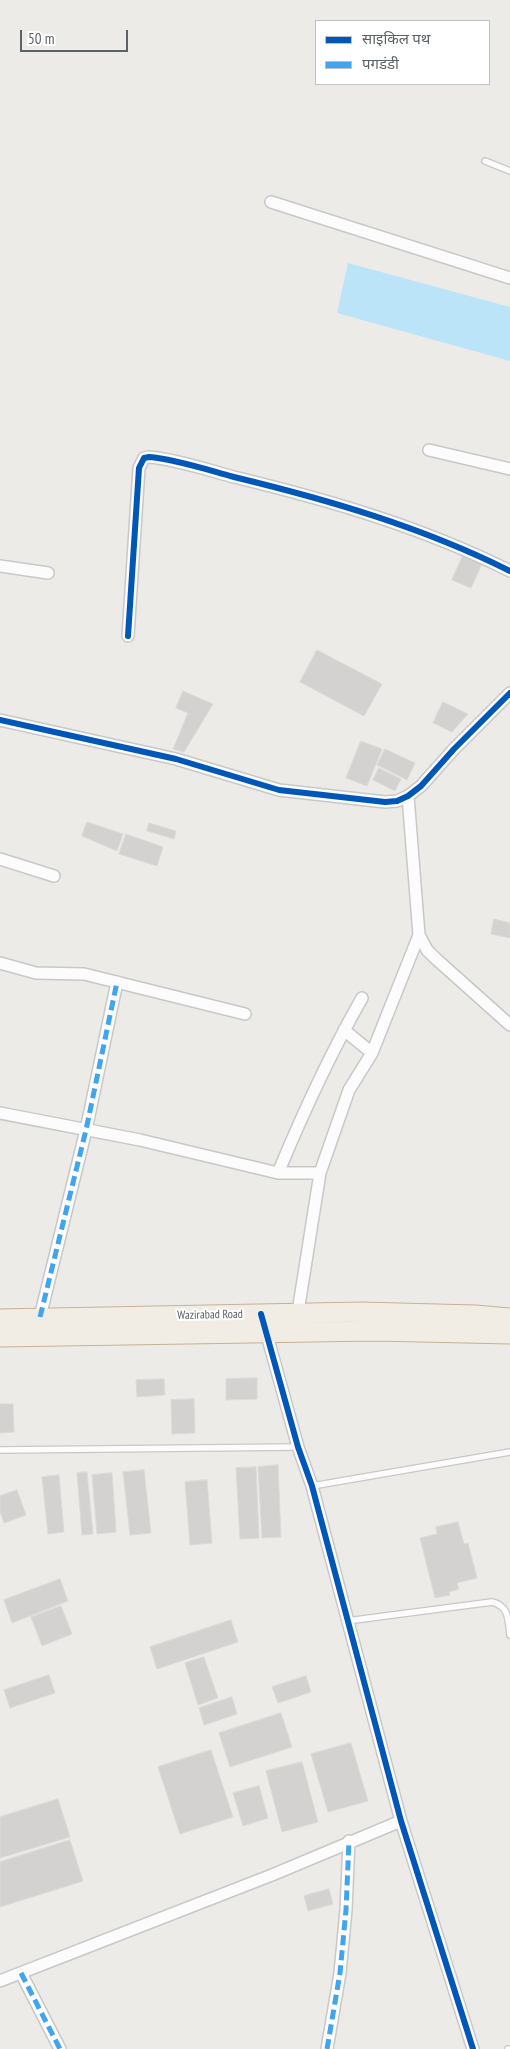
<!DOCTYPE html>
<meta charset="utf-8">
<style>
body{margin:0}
#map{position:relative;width:510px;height:2049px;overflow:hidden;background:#edebe8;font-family:"PT Sans Narrow","Noto Sans Devanagari",sans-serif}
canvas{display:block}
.legend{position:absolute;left:315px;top:20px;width:175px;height:65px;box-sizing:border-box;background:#fff;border:1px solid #bec0c2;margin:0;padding:6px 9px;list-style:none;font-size:15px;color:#5d6266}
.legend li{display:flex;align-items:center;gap:10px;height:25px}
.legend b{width:25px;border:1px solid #bec0c2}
.scale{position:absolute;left:20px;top:30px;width:108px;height:22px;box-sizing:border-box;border:2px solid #5d6266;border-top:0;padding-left:6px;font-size:15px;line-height:18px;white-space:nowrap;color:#5d6266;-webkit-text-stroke:4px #fff;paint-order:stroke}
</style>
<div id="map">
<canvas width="510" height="2049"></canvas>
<ul class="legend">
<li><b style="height:6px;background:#0057b8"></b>साइकिल पथ</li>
<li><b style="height:6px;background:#40a5ee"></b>पगडंडी</li>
</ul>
<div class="scale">50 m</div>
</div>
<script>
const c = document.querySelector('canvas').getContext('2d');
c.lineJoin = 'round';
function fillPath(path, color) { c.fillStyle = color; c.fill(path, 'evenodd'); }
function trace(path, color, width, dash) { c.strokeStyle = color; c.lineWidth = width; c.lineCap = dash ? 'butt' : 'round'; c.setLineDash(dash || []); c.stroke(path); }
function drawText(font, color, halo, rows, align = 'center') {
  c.font = font + ' "PT Sans Narrow",sans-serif'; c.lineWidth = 4; c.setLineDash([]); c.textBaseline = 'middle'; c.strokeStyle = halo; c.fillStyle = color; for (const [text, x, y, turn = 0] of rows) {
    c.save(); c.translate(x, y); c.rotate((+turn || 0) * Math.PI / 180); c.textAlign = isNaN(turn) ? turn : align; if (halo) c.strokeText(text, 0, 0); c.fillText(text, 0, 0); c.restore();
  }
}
fillPath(new Path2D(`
 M348,263L510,307V361L337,313Z`), '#bbe4f8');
const building = new Path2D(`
 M463,555L482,564L471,588L452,580Z
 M317,650L382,684L364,716L300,682Z
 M183,691L213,704L184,752L173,749L188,713L176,708Z
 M443,702L468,714L452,732L433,723Z
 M361,741L382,749L367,786L346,778Z
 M385,749L415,763L407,780L377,765Z
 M379,768L401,779L395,791L373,780Z
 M87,822L123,834L117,851L82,836Z
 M149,823L176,831L174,839L147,831Z
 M126,834L163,847L157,866L119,854Z
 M494,919L510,923V938L491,934Z
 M257,1378V1399L226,1400V1379Z
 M164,1379L165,1395L137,1397L136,1380Z
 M194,1399L195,1433L172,1434L171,1400Z
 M0,1404H13L14,1432L0,1433Z
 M278,1465L281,1537L262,1538L258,1467Z
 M256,1467L259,1538L240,1539L236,1468Z
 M144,1470L151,1533L130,1535L123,1472Z
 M87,1472L93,1534L82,1535L77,1473Z
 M112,1473L116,1532L97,1534L92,1475Z
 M59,1475L64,1532L48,1534L42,1477Z
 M207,1480L212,1543L190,1545L185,1482Z
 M17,1490L26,1515L4,1523L0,1511V1496Z
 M458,1522L464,1544L468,1543L477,1578L457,1583L459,1589L449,1592L450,1595L435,1598L420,1538L437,1534L436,1527Z
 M60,1579L68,1601L12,1623L4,1600Z
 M61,1606L72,1634L42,1646L31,1617Z
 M231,1620L238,1642L157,1669L150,1647Z
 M204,1657L218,1698L198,1705L185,1663Z
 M49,1675L55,1693L10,1708L4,1690Z
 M306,1676L311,1692L278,1703L272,1687Z
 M232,1697L237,1714L204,1725L199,1708Z
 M281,1713L292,1747L230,1767L219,1733Z
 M351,1743L368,1801L328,1812L311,1754Z
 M211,1750L233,1817L180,1834L158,1767Z
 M302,1762L318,1822L282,1832L266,1771Z
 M259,1786L268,1818L243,1826L233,1793Z
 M58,1799L70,1837L0,1858V1817Z
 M70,1840L83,1881L0,1907V1862Z
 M329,1889L333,1904L308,1911L304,1896Z`);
fillPath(building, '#d4d2d1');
trace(building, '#dcdad7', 1);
const service = new Path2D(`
 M485,161L510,171
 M0,1450L298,1447
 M312,1486L510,1452
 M347,1621L492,1602C509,1606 508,1619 510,1635
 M508,2049H510`);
const minor = new Path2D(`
 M271,202L510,278
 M429,450L510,469
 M0,566L48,573
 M128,636L139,468L144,458L149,457C175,459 208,470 234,477C329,500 422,527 510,571
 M0,720L176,759L279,790L385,802L397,801L408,796L421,786L454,749L510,693
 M408,796L419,935L427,950L435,958L510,1025
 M0,859L54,876
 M0,963L36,973L84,974L245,1014
 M344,1030L372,1053
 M0,1113L140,1140L278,1173H320L297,1318
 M278,1173C303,1113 330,1054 362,998
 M320,1173L349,1090L372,1053L419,935
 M40,1317L86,1130L117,982
 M265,1328L298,1447L312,1486L401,1821L473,2049
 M21,1973L60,2049
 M0,1981L272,1875L401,1821
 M327,2049L340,1973L346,1910L349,1841`);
const trunk = new Path2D(`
 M0,1319L362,1312L475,1315L510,1318
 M0,1337L375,1331L510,1334`);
trace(service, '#c8c8c9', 8);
trace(minor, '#c8c8c9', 14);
trace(trunk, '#c5b194', 21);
trace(service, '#fcfcfc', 5.5);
trace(minor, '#fcfcfc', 11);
trace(trunk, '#f2ede4', 19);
trace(new Path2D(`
 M40,1317L86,1130L117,982
 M21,1973L60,2049
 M327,2049L340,1973L346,1910L349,1841`), '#40a5ee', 5, [10, 5]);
trace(new Path2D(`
 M128,636L139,468L144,458L149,457C175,459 208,470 234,477C329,500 422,527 510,571
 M0,720L176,759L279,790L385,802L397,801L408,796L421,786L454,749L510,693
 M261,1314L298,1447L312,1486L401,1821L473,2049`), '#0057b8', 6);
drawText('12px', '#5d6266', '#fff', [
 ["Wazirabad Road",210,1315,-1]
]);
</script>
